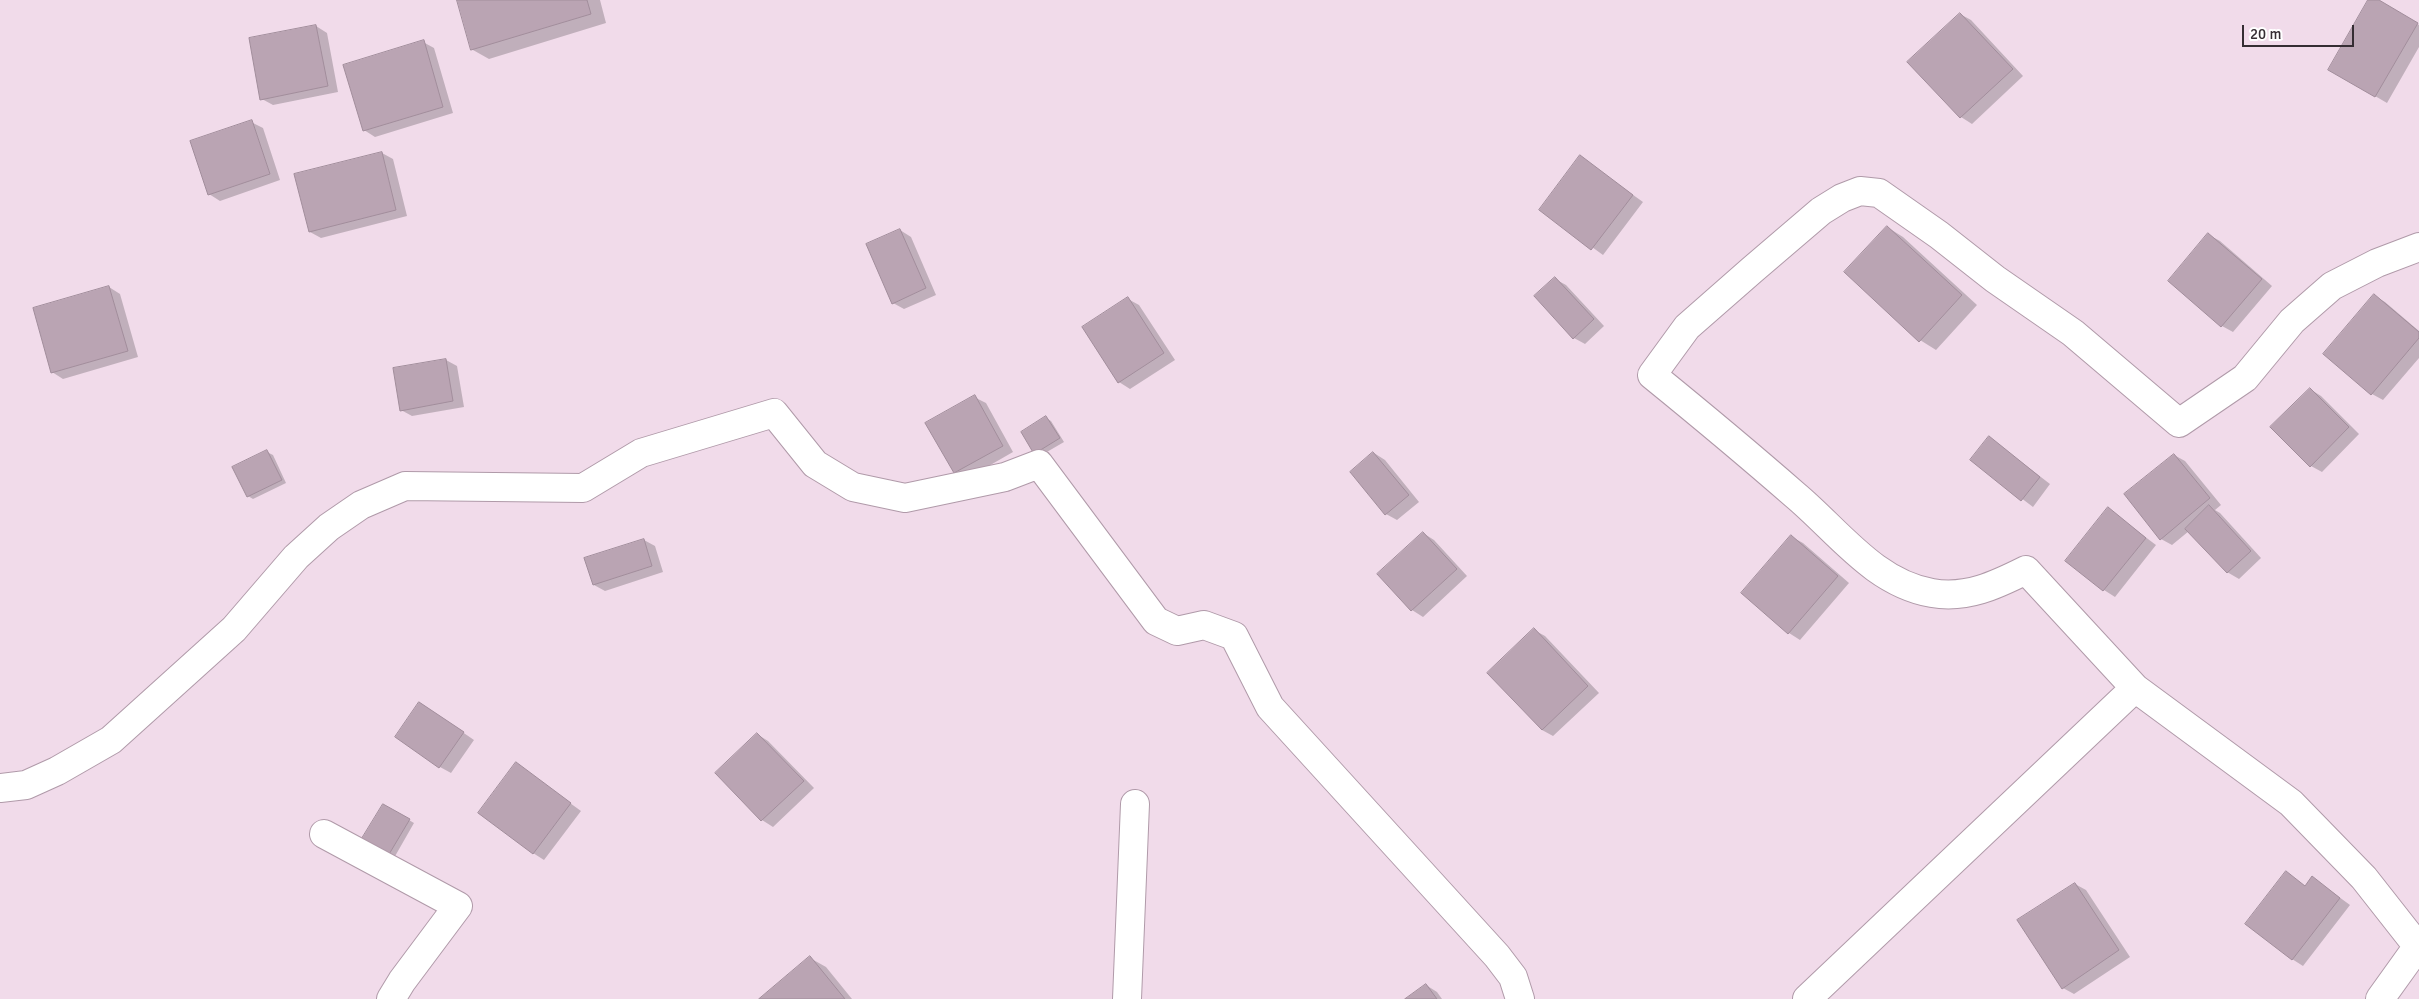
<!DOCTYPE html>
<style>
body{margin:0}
#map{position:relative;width:2419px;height:999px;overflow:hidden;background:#f1dbea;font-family:Signika,sans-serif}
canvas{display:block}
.scale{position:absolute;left:2242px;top:25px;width:112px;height:22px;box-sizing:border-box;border:2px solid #352d33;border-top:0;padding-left:6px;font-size:15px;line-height:18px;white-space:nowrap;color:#352d33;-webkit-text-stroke:4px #fff;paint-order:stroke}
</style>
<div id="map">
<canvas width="2419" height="999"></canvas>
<div class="scale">20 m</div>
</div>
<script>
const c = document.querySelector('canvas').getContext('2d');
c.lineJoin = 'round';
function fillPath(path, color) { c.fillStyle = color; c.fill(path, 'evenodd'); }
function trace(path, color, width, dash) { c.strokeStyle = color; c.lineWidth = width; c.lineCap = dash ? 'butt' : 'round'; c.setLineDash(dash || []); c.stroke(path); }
fillPath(new Path2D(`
 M458,0H600L606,23L489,59L473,50Z
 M2370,0H2377L2419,25V47L2387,103L2329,69Z
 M1960,14L1971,20L2023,76L1972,124L1961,117L1909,62Z
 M316,26L327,33L338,92L273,105L262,99Z
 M423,42L434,48L453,113L375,137L364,130Z
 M251,122L263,128L280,180L220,201L209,194Z
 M382,153L393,159L407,216L321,238L310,232Z
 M1580,157L1643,202L1603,255L1541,210Z
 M1887,227L1903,237L1977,305L1936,350L1920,340Z
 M900,230L911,237L936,295L904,309L893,303Z
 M2209,235L2220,241L2272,286L2233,332L2222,326Z
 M1555,279L1566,285L1604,326L1585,344L1574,338Z
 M109,287L120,294L138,357L63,379L52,372Z
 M2374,296L2385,302L2419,331V358L2383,400L2372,394Z
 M1128,299L1139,305L1175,360L1130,389L1119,382L1084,327Z
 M446,360L457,366L464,407L412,416L401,410Z
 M2310,389L2321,396L2359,434L2322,472L2311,466Z
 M974,397L986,403L1013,452L966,479L955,473Z
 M1046,418L1051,421L1064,442L1040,456L1035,453Z
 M1990,438L2050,484L2033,507L1971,460Z
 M267,452L273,455L286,483L253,499L248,496Z
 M1374,453L1385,460L1419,502L1397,520L1386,514Z
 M2174,455L2185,461L2221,505L2215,510L2220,513L2261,558L2239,579L2227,572L2189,531L2172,545L2161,539Z
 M2108,509L2156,545L2115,597L2104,590Z
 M1423,533L1434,540L1467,576L1423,617L1412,610L1379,574Z
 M1792,537L1803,543L1849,583L1800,640L1789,633L1743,593Z
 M644,540L655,546L663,572L605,591L594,585Z
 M1534,630L1545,636L1599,693L1553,736L1542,730Z
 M420,703L474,740L451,773L440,767Z
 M757,734L768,741L814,788L773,827L762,820L717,774Z
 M516,764L581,811L544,860L533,853Z
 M383,805L414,823L394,858L363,839Z
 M2286,873L2306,887L2313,878L2350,905L2303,966L2292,959Z
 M2075,884L2086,890L2130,957L2074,994L2063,988Z
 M810,958L826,967L852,999H761Z
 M1426,985L1437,992L1442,999H1407Z`), '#0003');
const building = new Path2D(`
 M457,0H587L591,14L471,50Z
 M2368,0H2379L2418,23L2375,97L2328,70Z
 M1960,13L2013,69L1960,118L1907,62Z
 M316,25L328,86L260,100L249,38Z
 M424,40L443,107L363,131L343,65Z
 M252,120L270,174L208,195L190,141Z
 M382,152L396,210L309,232L294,174Z
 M1580,155L1633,195L1591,250L1539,210Z
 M1887,226L1962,295L1919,342L1844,272Z
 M900,229L926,288L892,304L866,244Z
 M2208,233L2262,279L2221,327L2168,281Z
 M1555,277L1594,319L1573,339L1534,296Z
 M109,286L128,351L51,373L33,308Z
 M2374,294L2419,332V338L2371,395L2323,354Z
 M1128,297L1164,353L1118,383L1082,327Z
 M446,359L453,401L400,411L393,368Z
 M2310,388L2349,427L2310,467L2270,427Z
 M975,395L1003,446L954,473L925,423Z
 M1046,416L1060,438L1034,454L1021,432Z
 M1989,436L2040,477L2021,501L1970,460Z
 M267,450L282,480L247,497L232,467Z
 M1373,452L1409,495L1385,515L1350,472Z
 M2174,454L2210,498L2160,540L2124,494Z
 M2209,505L2251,551L2227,573L2185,529Z
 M2108,507L2146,538L2103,591L2065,561Z
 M1423,532L1457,569L1411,611L1377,574Z
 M1791,535L1838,576L1788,634L1741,593Z
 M644,539L652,566L593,585L584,558Z
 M1534,628L1588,686L1542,730L1487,673Z
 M419,702L464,732L439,768L395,737Z
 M757,733L804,781L761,821L715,773Z
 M516,762L571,803L533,854L478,813Z
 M383,804L410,819L388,856L361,840Z
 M2286,871L2305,886L2312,876L2340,898L2292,960L2245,924Z
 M2075,883L2119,950L2062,989L2017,920Z
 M810,956L845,999H759Z
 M1426,984L1437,999H1405Z`);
fillPath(building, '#baa4b3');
trace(building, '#a18d9b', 1);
const minor = new Path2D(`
 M2419,247L2377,263L2332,286L2292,321L2245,378L2179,423L2073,333L1995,279L1939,235L1879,193L1860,191L1842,198L1821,211L1752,270L1687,327L1652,375C1700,414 1748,454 1795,495C1838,531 1874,583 1932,593C1967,599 1996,585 2026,570L2135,688L2291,803L2364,878L2419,948
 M0,788L26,785L57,771L111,740L234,629L296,557L329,527L361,505L405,486L583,488L641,453L774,413L815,464L853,487L905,498L1005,477L1039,464L1156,621L1177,631L1204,625L1234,636L1270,707L1497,956L1513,977L1520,999
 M324,834L458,906L402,981L391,999
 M1127,999L1135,804
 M1807,999L2135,688
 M2380,999L2418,946`);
trace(minor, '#b09aa9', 30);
trace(minor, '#fff', 28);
</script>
